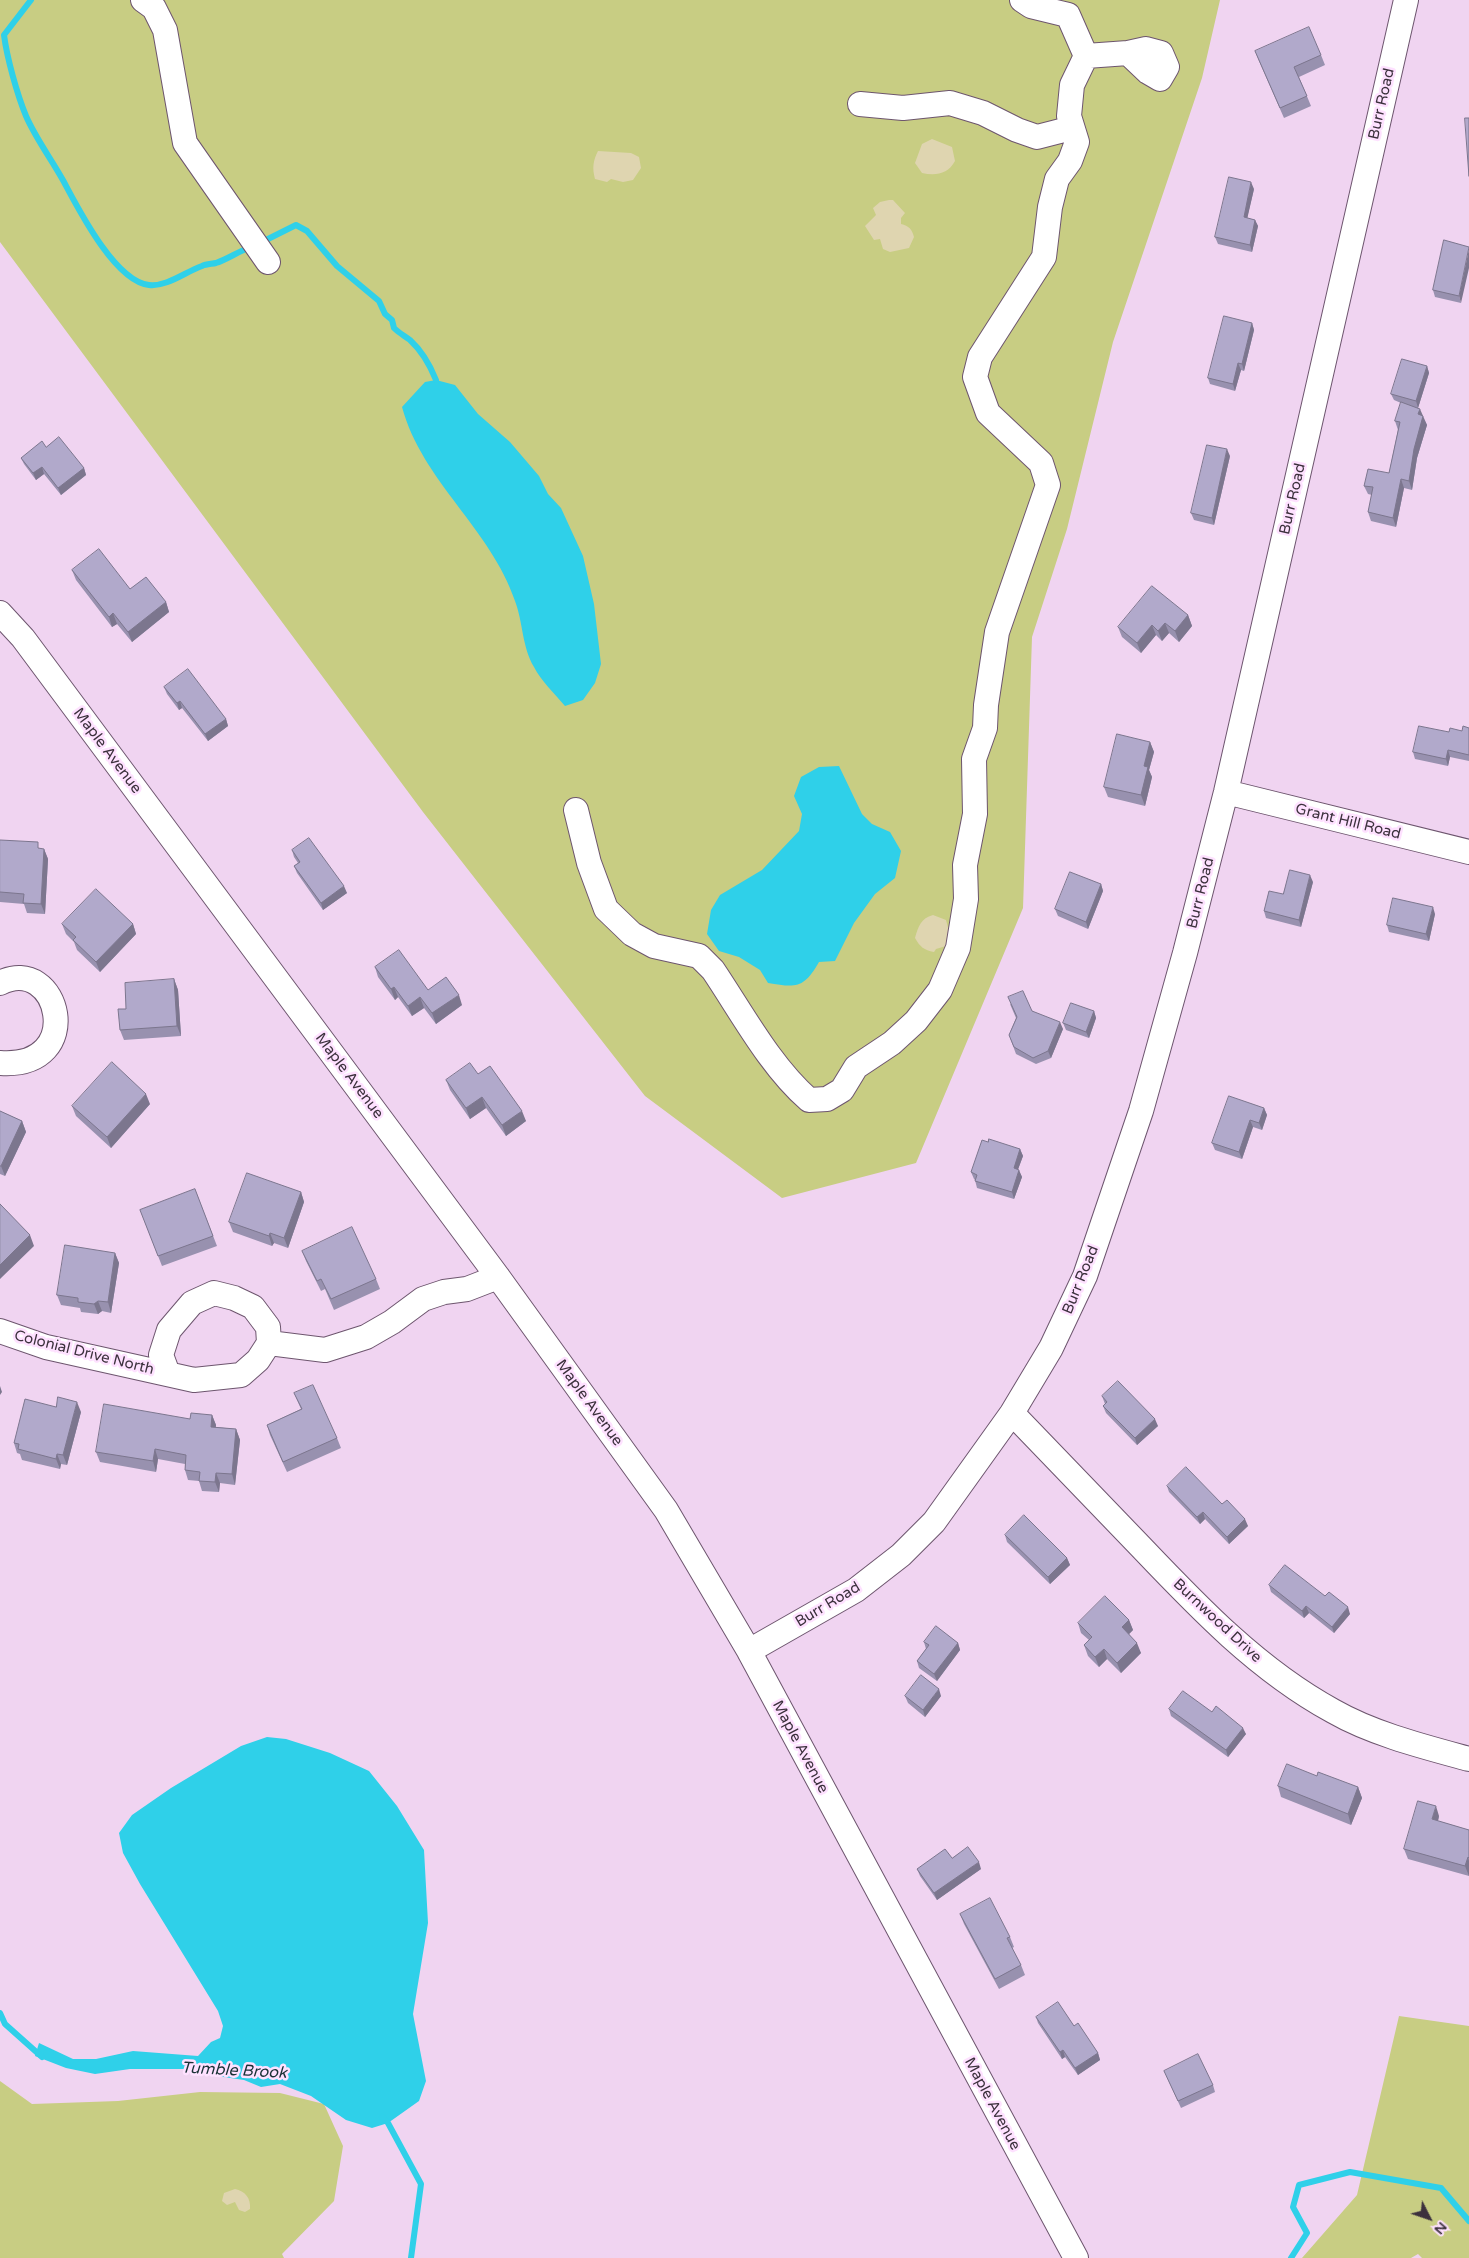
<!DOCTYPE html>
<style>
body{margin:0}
#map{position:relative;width:1469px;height:2258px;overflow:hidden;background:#f0d4f1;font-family:"Varela Round",sans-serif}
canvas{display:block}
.north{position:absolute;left:1404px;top:2193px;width:50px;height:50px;-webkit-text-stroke:4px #fee1ff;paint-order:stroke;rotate:131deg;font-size:14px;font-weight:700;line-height:20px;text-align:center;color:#3c313d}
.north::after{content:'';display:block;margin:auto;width:18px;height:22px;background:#3c313d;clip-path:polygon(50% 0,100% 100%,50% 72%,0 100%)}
</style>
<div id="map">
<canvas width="1469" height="2258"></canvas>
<div class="north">N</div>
</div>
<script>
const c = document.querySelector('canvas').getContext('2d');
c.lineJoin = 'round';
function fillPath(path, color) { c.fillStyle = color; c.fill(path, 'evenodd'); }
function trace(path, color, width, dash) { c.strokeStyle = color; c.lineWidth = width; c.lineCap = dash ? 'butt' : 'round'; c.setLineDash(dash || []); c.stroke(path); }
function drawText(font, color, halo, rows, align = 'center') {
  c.font = font + ' "Varela Round",sans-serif'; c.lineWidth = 5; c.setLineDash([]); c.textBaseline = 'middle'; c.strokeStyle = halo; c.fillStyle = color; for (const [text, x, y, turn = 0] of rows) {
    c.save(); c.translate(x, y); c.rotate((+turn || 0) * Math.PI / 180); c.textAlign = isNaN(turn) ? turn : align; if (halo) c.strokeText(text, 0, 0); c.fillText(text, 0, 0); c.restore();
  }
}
fillPath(new Path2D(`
 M0,0H1220L1202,78L1113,342L1067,529L1032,637L1023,908L916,1163L782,1198L645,1096L423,812L0,242Z
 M1399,2016L1469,2026V2258H1422L1418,2254L1411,2258H1302L1357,2195Z
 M0,2081L32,2104L118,2101L200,2092L280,2093L324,2104L343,2146L334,2201L282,2254L284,2258H0Z`), '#c8cd83');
fillPath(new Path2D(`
 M932,139L952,147L955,161C948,174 936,176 922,173L915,163L922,144Z
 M598,151L631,153L639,157L641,168L633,180L623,182L611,179L607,182L595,179C592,168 593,161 598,151Z
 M889,200H893L905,213L901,218V224C909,226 912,229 914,237L909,248L890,252L883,249L880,239L874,240L865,226L876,215L873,208L880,202Z
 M933,915L946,920L951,939L946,946L936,949L934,952C924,950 920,947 915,938C918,927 921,918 933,915Z
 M235,2189C245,2191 251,2198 250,2209L245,2212L239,2210L235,2202L227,2205L222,2201L224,2193Z`), '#dfd5b0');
fillPath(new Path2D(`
 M436,380L455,385L478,414L510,442L539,476L548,494L561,508L583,556L594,604L601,664L595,683L583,700L565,706C555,694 541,681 534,667C522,647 523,622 515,601C491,529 422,481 402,407L425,382Z
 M839,766L862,814L872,824L890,832L901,851L895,878L875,894L854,923L835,961L819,962C804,988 797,988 768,983L760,970L739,957L719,951L707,934L711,910L720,895L762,870L799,831L802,814L794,796L801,777L819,767Z
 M267,1737L286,1739L330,1753L369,1771L397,1806L424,1850L428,1923L413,2014L426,2081L419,2101L388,2123L372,2128L346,2120L311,2096L280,2084L261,2087L244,2080L203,2074L196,2069H130L95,2074L66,2068L35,2056L39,2043L73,2059H96L133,2051L198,2056L211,2042L220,2038L223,2026L218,2011L140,1884L123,1853L119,1833L132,1815L171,1788L241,1746Z`), '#2fd0e9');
trace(new Path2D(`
 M31,0L4,35C7,58 17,94 26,116C36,139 52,160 64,182C79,210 115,281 149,285C167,287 185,272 202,266C206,264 212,264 216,263C228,259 239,251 251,247
 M260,243L296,225L307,231L337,266L379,301L385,314L392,320L394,328C399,333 405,336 410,340C422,351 430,365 436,380
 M0,2013L5,2024L42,2057
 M382,2117L388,2123L421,2184L411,2258
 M1291,2258L1307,2233L1293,2207L1299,2185L1350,2172L1441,2188L1469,2221`), '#2fd0e9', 6);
const minor = new Path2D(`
 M143,0L154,8L165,30L185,143L268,262
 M1086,56L1128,53L1148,72L1160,79L1167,67L1161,53L1146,49L1128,53
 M860,104L903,108L950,103L983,113L1017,130L1037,137L1072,128
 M0,613L23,638L498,1277L666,1510L749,1651L1076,2258
 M1226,792L1469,852
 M576,810L589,863L606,909L632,934L654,946L699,956L713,970C742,1013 770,1066 809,1100L827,1099L842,1090L856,1067L892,1043L916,1021L940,990L958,948L966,899L965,865L975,814L974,759L985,728L986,705L997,632L1048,485L1041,463L988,413L975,377L980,357L1044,257L1050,207L1057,179L1070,161L1077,142L1069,116L1072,85L1086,56L1068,15L1031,6L1022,0
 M0,983C59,953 88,1069 0,1063
 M0,1331L46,1347L194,1380L241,1375L258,1360L269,1343L268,1327L253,1307L234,1298L214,1293L192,1303L169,1330L161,1355L168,1374
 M269,1343L325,1350L366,1337L392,1322L423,1299L444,1292L467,1289L498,1277
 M1012,1413C1055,1458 1098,1502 1141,1547C1199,1608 1258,1670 1333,1711C1373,1734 1425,1747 1469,1759
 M749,1651L856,1590L901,1555L934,1522L1012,1413L1051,1348L1085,1276L1141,1111L1185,953L1226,792L1406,0`);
trace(minor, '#6d556e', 26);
trace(minor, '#fff', 24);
fillPath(new Path2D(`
 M1255,51L1321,55L1325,65L1299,77L1311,106L1284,118L1259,61Z
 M1254,189L1247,218L1255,220L1258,226L1252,252L1218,244L1215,237Z
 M1444,240L1461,303L1435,297L1433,290Z
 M1252,323L1254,330L1244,371L1241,370L1235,391L1210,384L1208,378Z
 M1427,366L1429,373L1418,408L1427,425L1417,458L1412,490L1404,488L1396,527L1371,521L1368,512L1372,495L1368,494L1364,486L1389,473L1398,430L1395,421L1401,403L1394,400L1391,394Z
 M1230,456L1214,525L1194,520L1191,513Z
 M21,458L84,468L86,475L61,495L44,474L36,480L24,464Z
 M72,570L130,589L166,602L169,612L132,642L117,624L112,627L76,580Z
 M1188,615L1192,626L1179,642L1169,633L1162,641L1156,635L1141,653L1122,637L1118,627Z
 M164,687L226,719L228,726L208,741L182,708L179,710L167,694Z
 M1469,728V761L1450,757L1448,766L1415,759L1413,752L1449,732L1462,731Z
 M1150,742L1154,752L1149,770L1152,777L1145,806L1108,797L1104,787Z
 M0,847L44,849L48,859L45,914L27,913L24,904L0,902Z
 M292,850L347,893L323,910L297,873L294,866L298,863L294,857Z
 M1313,882L1301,927L1266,918L1264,911L1283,894Z
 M1101,884L1103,891L1088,929L1058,916L1055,909Z
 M1435,914L1429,941L1389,932L1387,925Z
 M62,924H133L136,934L100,972L77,950L74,942L66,934Z
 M375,967L428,990L462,1005L436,1024L424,1008L412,1016L398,997L395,1000L378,977Z
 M174,979L178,990L181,1036L124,1040L120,1030L126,1009Z
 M1010,1004L1032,1011L1063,1029L1051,1058L1036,1064L1016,1054L1009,1035L1016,1018Z
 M1094,1011L1096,1018L1089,1038L1066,1030L1063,1023Z
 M478,1074L526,1121L506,1136L486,1108L470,1119L450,1090L446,1080Z
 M150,1104L111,1148L76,1116L72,1106Z
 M1264,1108L1267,1115L1262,1130L1253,1127L1242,1159L1215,1150L1212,1143Z
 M0,1111L22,1121L26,1132L5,1176L0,1174Z
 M988,1142L1020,1149L1023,1156L1018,1169L1022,1177L1014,1199L977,1188L975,1180L974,1179L971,1172Z
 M195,1189L217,1246L162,1266L140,1210Z
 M301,1192L304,1202L288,1248L274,1243L272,1246L233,1232L229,1222Z
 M302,1251L376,1279L380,1289L334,1310L325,1289L321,1291L306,1261Z
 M115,1253L119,1263L111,1313L102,1311L98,1314L81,1312L80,1308L61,1305L57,1295Z
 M294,1393L337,1438L341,1448L287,1472L270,1435L267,1425L301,1409Z
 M1102,1396L1158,1426L1137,1445L1106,1413L1103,1406L1105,1404Z
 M81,1412L67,1465L61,1464L60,1469L22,1460L20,1454L17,1453L14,1443Z
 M212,1415L216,1425V1427L236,1429L240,1440L235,1485L220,1483L219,1492L202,1491L199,1481L188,1480L185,1470V1464L158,1459L156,1472L100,1462L96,1452L190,1419Z
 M1167,1486L1222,1504L1248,1526L1229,1544L1205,1519L1200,1524L1169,1492Z
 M1005,1535L1067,1558L1070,1565L1050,1584L1007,1542Z
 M1269,1585L1325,1596L1350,1614L1334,1633L1309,1613L1304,1618L1271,1592Z
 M1129,1620L1133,1630L1129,1634L1141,1653L1121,1673L1107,1659L1099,1667L1088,1656L1084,1645L1089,1640L1081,1633L1078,1623Z
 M924,1642L958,1643L960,1650L937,1681L919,1668L917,1661L926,1649Z
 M905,1696H941L925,1717L908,1703Z
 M1169,1709L1212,1712L1246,1734L1228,1757L1171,1716Z
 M1317,1776L1358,1787L1362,1798L1351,1825L1281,1797L1278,1786Z
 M1439,1816L1438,1821L1469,1830V1876L1408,1859L1404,1849Z
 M952,1858L981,1869L937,1900L920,1876L917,1869Z
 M960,1914L1010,1937L1014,1947L1012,1948L1021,1965L1025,1975L999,1989L964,1924Z
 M1036,2017L1074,2026L1098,2053L1100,2060L1078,2075L1065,2057L1062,2059L1038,2023Z
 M1164,2071L1213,2085L1215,2092L1181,2108Z`), '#9891af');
fillPath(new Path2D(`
 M1251,182L1254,189L1246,224L1244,217Z
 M1255,220L1258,226L1252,252L1250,245Z
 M1469,249V268L1461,303L1459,296Z
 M1252,323L1254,330L1244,371L1242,364Z
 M1238,363L1241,370L1235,391L1233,384Z
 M1427,366L1429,373L1418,408L1416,401Z
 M1420,409L1427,425L1417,458L1412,490L1409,481L1418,414Z
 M1227,449L1230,456L1214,525L1212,518Z
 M42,467L44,474L36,480L33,473Z
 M84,468L86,475L61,495L58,488Z
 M1401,479L1404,488L1396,527L1393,518Z
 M166,602L169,612L132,642L128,632Z
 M113,613L117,624L112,627L109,617Z
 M1188,615L1192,626L1179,642L1175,631Z
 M1165,623L1169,633L1162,641L1158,631Z
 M1152,625L1156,635L1141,653L1137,643Z
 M180,701L182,708L179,710L177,703Z
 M226,719L228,726L208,741L205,734Z
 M1150,742L1154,752L1149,770L1152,777L1145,806L1141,795L1144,766Z
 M1448,750L1450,757L1448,766L1446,759Z
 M44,849L48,859L45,914L41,904Z
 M1310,875L1313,882L1301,927L1299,920Z
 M1101,884L1103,891L1088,929L1086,922Z
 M344,886L347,893L323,910L321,903Z
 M1433,907L1435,914L1429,941L1426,934Z
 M133,924L136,934L100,972L96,962Z
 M174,979L178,990L181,1036L177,1026Z
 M394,987L398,997L395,1000L391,989Z
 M459,995L462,1005L436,1024L432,1013Z
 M420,997L424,1008L412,1016L408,1006Z
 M1094,1011L1096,1018L1089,1038L1086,1032Z
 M1060,1022L1063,1029L1051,1058L1048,1051Z
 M146,1094L150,1104L111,1148L107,1137Z
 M482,1097L486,1108L470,1119L466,1108Z
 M1264,1108L1267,1115L1262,1130L1259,1123Z
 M522,1111L526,1121L506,1136L502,1125Z
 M1250,1120L1253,1127L1242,1159L1239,1152Z
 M22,1121L26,1132L5,1176L1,1166Z
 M1020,1149L1023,1156L1016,1175L1014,1168Z
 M1019,1170L1022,1177L1014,1199L1012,1192Z
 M301,1192L304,1202L288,1248L284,1238Z
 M270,1233L274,1243L272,1246L269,1236Z
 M30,1235L34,1246L0,1279V1265Z
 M115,1253L119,1263L111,1313L108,1302Z
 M98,1301L102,1311L98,1314L94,1304Z
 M0,1386L2,1392L0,1395Z
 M77,1402L81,1412L67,1465L63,1455Z
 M212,1415L216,1425L214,1437L211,1427Z
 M1155,1419L1158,1426L1137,1445L1135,1438Z
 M236,1429L240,1440L235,1485L232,1474Z
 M155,1449L158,1459L156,1472L153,1461Z
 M57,1454L61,1464L60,1469L56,1459Z
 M216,1473L220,1483L219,1492L215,1482Z
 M1203,1512L1205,1519L1200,1524L1197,1517Z
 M1245,1519L1248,1526L1229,1544L1227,1537Z
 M1067,1558L1070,1565L1050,1584L1048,1577Z
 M1306,1606L1309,1613L1304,1618L1302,1611Z
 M1348,1607L1350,1614L1334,1633L1332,1627Z
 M1129,1620L1133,1630L1126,1637L1122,1627Z
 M958,1643L960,1650L937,1681L934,1674Z
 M1137,1643L1141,1653L1121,1673L1117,1663Z
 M1104,1649L1107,1659L1099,1667L1095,1657Z
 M939,1689L941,1696L925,1717L923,1710Z
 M1243,1728L1246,1734L1228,1757L1226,1750Z
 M1358,1787L1362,1798L1351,1825L1348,1814Z
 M1436,1806L1439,1816L1436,1829L1432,1819Z
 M1468,1857L1469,1861V1876L1465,1866Z
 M979,1862L981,1869L937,1900L934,1893Z
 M1063,2050L1065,2057L1062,2059L1060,2052Z
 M1098,2053L1100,2060L1078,2075L1075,2068Z`), '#7c768e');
const building = new Path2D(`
 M1309,27L1321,55L1294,67L1307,96L1280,108L1255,51Z
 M1465,118H1469V176Z
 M1229,177L1251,182L1244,217L1255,220L1250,245L1215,237Z
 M1444,240L1469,247L1459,296L1433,290Z
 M1224,316L1252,323L1242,364L1238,363L1233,384L1208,378Z
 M1402,359L1427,366L1416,401L1391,394Z
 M1401,402L1420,409L1418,414L1423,416L1414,449L1409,481L1401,479L1393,518L1368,512L1373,487L1364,486L1368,469L1389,473L1400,422L1395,421Z
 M59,437L84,468L58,488L42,467L33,473L21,458L42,441L46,447Z
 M1207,445L1227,449L1212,518L1191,513Z
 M99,549L130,589L146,577L166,602L128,632L113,613L109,617L72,570Z
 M1152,586L1188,615L1175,631L1165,623L1158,631L1152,625L1137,643L1118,627Z
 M188,669L226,719L205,734L180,701L177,703L164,687Z
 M1419,726L1449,732L1450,728L1462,731L1463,726L1469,728V755L1448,750L1446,759L1413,752Z
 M1117,734L1150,742L1144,766L1148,767L1141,795L1104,787Z
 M309,838L344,886L321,903L294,866L300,862L292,850Z
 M0,840L38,842V848L44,849L41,904L23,903L24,894L0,892Z
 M1290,870L1310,875L1299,920L1264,911L1269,891L1283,894Z
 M1070,872L1101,884L1086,922L1055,909Z
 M96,889L133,924L96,962L73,940L76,937L62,924Z
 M1393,898L1433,907L1426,934L1387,925Z
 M399,950L428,990L446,977L459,995L432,1013L420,997L408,1006L394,987L391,989L375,967Z
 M174,979L177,1026L120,1030L118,1009H126L125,983Z
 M1023,991L1032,1011L1060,1022L1048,1051L1033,1058L1014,1047L1009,1035L1017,1017L1008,997Z
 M1071,1003L1094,1011L1086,1032L1063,1023Z
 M112,1062L146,1094L107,1137L72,1106Z
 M470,1063L478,1074L490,1066L522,1111L502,1125L482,1097L466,1108L446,1080Z
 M1229,1096L1264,1108L1259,1123L1250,1120L1239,1152L1212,1143Z
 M0,1111L22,1121L1,1166H0Z
 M989,1139L1020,1149L1014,1168L1019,1170L1012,1192L975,1181L977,1175L971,1172L982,1140L988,1142Z
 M247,1173L301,1192L284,1238L270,1233L269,1236L229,1222Z
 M195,1189L213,1236L158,1256L140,1210Z
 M0,1204L30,1235L0,1265Z
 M352,1227L376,1279L331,1299L321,1279L317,1281L302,1251Z
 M65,1245L115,1253L108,1302L98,1301L94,1304L78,1302V1298L57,1295Z
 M1118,1381L1155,1419L1135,1438L1103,1406L1107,1402L1102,1396Z
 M313,1385L337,1438L283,1462L267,1425L302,1409L294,1393Z
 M58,1397L77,1402L63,1455L57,1454L56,1459L18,1449L19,1444L14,1443L25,1399L56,1407Z
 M104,1404L190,1419L191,1413L212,1415L211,1427L236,1429L232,1474L216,1473L215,1482L199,1481L200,1472L185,1470L186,1455L155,1449L153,1461L96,1452Z
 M1186,1467L1222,1504L1227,1500L1245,1519L1227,1537L1203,1512L1197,1517L1167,1486Z
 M1024,1515L1067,1558L1048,1577L1005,1535Z
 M1285,1565L1325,1596L1329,1592L1348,1607L1332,1627L1306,1606L1302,1611L1269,1585Z
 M1105,1596L1129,1620L1122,1627L1137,1643L1117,1663L1104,1649L1095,1657L1084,1645L1092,1637L1078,1623Z
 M936,1626L958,1643L934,1674L917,1661L929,1645L924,1642Z
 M921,1675L939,1689L923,1710L905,1696Z
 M1183,1691L1212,1712L1216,1706L1243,1728L1226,1750L1169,1709Z
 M1287,1764L1317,1776L1318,1772L1358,1787L1348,1814L1278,1786Z
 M1418,1801L1436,1806L1432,1819L1469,1830V1858L1468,1857L1465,1866L1404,1849Z
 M968,1847L979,1862L934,1893L917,1869L945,1849L952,1858Z
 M990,1898L1010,1937L1007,1938L1021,1965L995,1979L960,1914Z
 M1058,2002L1074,2026L1078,2023L1098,2053L1075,2068L1063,2050L1060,2052L1036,2017Z
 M1198,2054L1213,2085L1178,2101L1164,2071Z`);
fillPath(building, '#b1a9cb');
trace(building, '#7c768e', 1);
drawText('15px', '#3c313d', '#fee1ff', [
 ["Burr Road",1382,104,-77],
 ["Burr Road",1293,499,-77],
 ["Maple Avenue",107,751,53],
 ["Grant Hill Road",1348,822,14],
 ["Burr Road",1201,893,-76],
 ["Maple Avenue",349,1076,53],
 ["Burr Road",1081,1280,-68],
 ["Colonial Drive North",84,1353,14],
 ["Maple Avenue",589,1403,54],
 ["Burr Road",828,1605,-31],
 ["Burnwood Drive",1217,1621,43],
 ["Maple Avenue",800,1747,62],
 ["Maple Avenue",992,2104,62]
]);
drawText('italic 16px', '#183135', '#fee1ff', [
 ["Tumble Brook",234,2071,3]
]);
</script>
